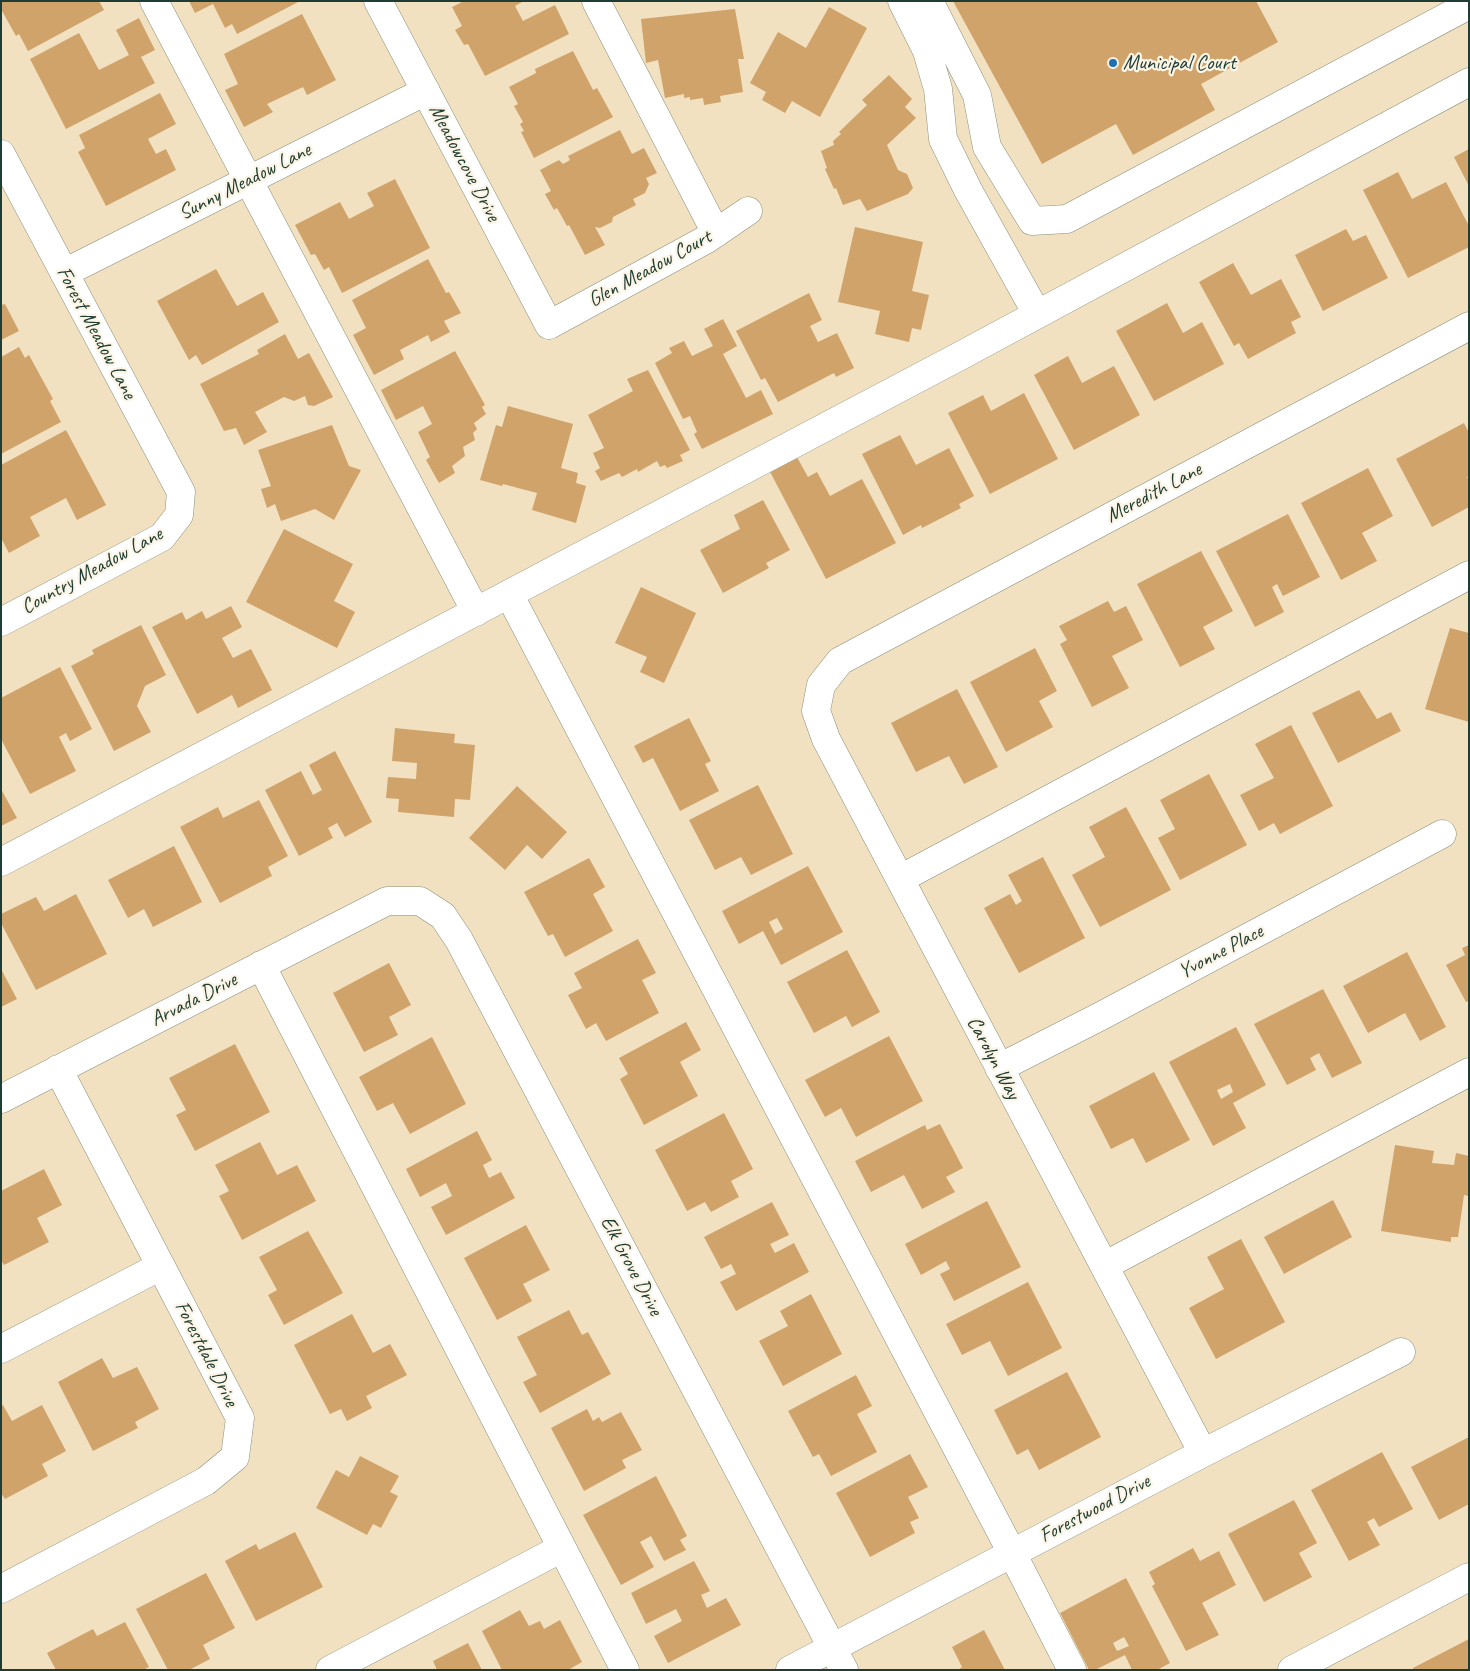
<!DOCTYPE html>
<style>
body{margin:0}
#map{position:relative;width:1470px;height:1671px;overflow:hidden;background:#f2e1c1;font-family:Caveat,sans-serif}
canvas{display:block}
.frame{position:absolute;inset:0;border:2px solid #1f3d34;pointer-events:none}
</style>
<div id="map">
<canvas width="1470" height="1671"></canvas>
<div class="frame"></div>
</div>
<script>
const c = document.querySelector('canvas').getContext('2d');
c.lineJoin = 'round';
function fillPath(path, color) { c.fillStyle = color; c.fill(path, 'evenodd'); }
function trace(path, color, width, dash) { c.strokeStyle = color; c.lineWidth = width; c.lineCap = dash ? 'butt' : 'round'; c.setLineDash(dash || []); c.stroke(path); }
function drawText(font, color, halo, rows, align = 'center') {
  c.font = font + ' Caveat,sans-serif'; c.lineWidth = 4.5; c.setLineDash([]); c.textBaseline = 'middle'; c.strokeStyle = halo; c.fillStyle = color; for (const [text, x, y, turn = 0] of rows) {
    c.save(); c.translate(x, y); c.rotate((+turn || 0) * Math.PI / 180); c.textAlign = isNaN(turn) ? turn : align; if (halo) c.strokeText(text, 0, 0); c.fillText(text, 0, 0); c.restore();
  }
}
fillPath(new Path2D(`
 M1,1H99L104,10L28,51L19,34L16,36L1,9Z
 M189,1H300L237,34L232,24L225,28L213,4L195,13Z
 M464,1H524L515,6L523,21L555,5L569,34L485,76L468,44L464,45L455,30L462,26L452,7Z
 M953,1H1256L1278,42L1201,84L1215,110L1133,155L1116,124L1042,164Z
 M829,7L867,28L820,117L792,101L785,113L762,100L766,92L750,83L778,32L806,48Z
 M735,9L744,59H738L743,92L720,96L721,102L704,105L703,98L690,100V97L684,98V94L665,98L658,60L646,63L641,19Z
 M302,14L336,80L307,95L303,87L267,104L273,112L244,127L225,90L238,84L224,54Z
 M139,18L155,50L141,57L155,83L66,129L30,59L79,33L99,70L129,55L116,30Z
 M573,51L593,90L597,88L613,117L534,158L521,132L524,131L520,124L523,122L514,106L518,104L509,87L536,73L535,69Z
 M889,75L912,99L905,107L916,118L887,145L898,170L907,174L913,188L908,194L867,211L860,199L843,205L836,188L834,189L825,169L827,168L821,151L834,145L833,141L841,134L839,132L867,105L862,100Z
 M160,93L176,124L148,139L156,154L166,149L176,170L106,206L78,152L85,148L79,135Z
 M620,130L632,154L644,148L657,173L646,178L649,184L645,193L633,199L636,205L613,217L612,222L600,228L595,227L605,245L585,255L569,225L567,226L557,208L554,210L545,194L551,191L540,170L559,160L563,164L570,160L568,156Z
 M1469,149V186L1454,157Z
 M1398,172L1412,199L1446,182L1469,226V247L1408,278L1363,190Z
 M395,179L430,248L342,293L329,267L324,270L315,254L311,255L295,225L340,202L349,219L374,206L367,193Z
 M855,227L923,242L912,291L929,295L921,330L912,328L909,342L875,334L880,311L838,302Z
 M1346,229L1353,241L1366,235L1388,278L1323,311L1295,255Z
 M428,259L446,293L449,292L461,313L444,321L450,332L431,342L428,335L400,350L404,359L374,375L353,335L366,328L352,300Z
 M1233,263L1251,295L1281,279L1301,317L1291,322L1296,333L1248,359L1239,343L1234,346L1199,282Z
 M216,269L237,306L263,292L279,322L202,365L196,355L189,360L157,301Z
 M809,293L822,320L810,326L818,342L837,333L854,368L836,377L834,373L778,402L765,378L761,380L736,331Z
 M1167,303L1183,333L1202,322L1224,364L1154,401L1116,331Z
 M5,304L19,331L1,340V305Z
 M723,319L737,346L723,354L746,398L761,390L773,414L702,449L694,434L697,432L690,416L683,419L655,363L672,353L669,348L684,341L692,356L713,346L704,329Z
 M285,334L298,359L309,353L333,397L314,406L308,405L305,396L294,401L284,397L255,412L267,432L244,445L236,428L224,431L200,384L259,354L257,350Z
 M19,347L25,358L29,355L53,399L50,401L61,422L1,454V357Z
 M455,351L485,405L482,407L486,414L474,423L477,429L473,433L475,440L463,447L465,456L452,466L455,473L439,483L426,460L430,457L418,432L432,424L423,406L396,420L381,390Z
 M1068,356L1082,383L1114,366L1140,415L1074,450L1034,375Z
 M648,370L690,450L680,455L683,461L667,468L665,465L660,467L657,461L638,472L637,469L622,477L619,473L601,481L595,471L600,468L593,453L604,448L588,415L633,391L627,379Z
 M1024,393L1058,459L990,494L948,413L983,395L991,411Z
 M508,406L573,424L561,468L578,473L576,483L586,486L576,523L532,510L537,493L503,484L502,486L480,480L496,425L502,427Z
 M1464,423L1469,433V476L1467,477L1469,481V507L1432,527L1396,459Z
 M332,425L349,466L361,470L334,520L315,509L281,521L275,504L267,508L261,489L271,486L258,450Z
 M66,430L106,505L77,520L66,498L30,517L40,536L9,553L1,538V465Z
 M900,435L916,465L949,448L974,496L959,504L961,508L922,528L921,525L903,535L862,454Z
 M793,450L808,477L817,472L830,496L862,479L896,543L826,579L766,464Z
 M1368,468L1393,516L1362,533L1377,561L1341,580L1301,503Z
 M763,500L790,550L766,563L769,568L723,593L700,550L740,529L734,515Z
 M1288,514L1320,577L1283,596L1277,584L1272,587L1284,612L1255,627L1216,551Z
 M284,529L353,564L334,601L355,612L337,648L246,602Z
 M1201,551L1233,611L1203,627L1215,649L1180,667L1137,584Z
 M641,587L696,613L664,683L640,672L647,657L615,643Z
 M1108,601L1114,612L1126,606L1143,640L1112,656L1129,688L1092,707L1060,644L1067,640L1059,626Z
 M231,606L242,627L222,638L233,658L251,649L272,690L238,708L232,695L197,714L152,627L182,612L186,620L202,611L206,619Z
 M141,625L166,675L145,686L137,706L151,732L114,751L71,666L94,654L92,650Z
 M1450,628L1469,633V722L1425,709Z
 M1035,648L1057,691L1039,701L1053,727L1006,752L970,682Z
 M60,667L92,729L70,741L66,733L59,737L76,771L30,794L1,739V698Z
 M957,689L998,767L964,784L949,756L916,772L891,723Z
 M1359,690L1377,719L1391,712L1401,731L1338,763L1312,713Z
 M689,718L711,761L705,764L719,791L680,811L653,758L643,763L634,746Z
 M1291,725L1333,806L1280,834L1274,823L1259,831L1240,795L1274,778L1255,744Z
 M395,728L455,734L454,743L475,745L470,800L455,799L454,817L398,812L399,799L386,798L388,777L416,779L417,763L392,761Z
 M335,751L372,822L345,837L337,823L328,828L333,838L299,856L265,790L301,771L313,795L322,790L309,765Z
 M1209,774L1247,845L1180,880L1158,838L1175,829L1160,800Z
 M758,785L793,854L751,875L741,857L715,870L689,820Z
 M517,786L567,832L542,859L527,845L505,870L469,838Z
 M1,789L17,818L1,826Z
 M259,800L288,856L268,867L272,876L220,903L180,827L218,807L223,818Z
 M1126,807L1171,890L1100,927L1072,875L1105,857L1089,827Z
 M174,846L202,902L153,927L144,909L128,918L108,880Z
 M1043,857L1085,938L1019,973L984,908L1010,894L1016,905L1022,901L1008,875Z
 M589,858L605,887L593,894L613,931L565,957L553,934L548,936L524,892Z
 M808,866L843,932L781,965L763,931L739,944L722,911ZM777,918L783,929L775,934L769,922Z
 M76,894L107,954L36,990L1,923V914L36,897L44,911Z
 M638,939L656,973L642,980L659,1013L606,1041L596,1023L586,1029L568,995L582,988L574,973Z
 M1469,945V1001L1466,1002L1446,965L1465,955L1462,948Z
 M847,950L880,1012L852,1027L846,1016L814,1033L787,982Z
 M1407,952L1446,1027L1420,1041L1405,1013L1368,1033L1343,986Z
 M389,963L411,1005L389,1017L398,1035L364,1052L333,993Z
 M1,969L17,999L1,1007Z
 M1323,989L1362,1063L1332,1078L1319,1053L1310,1058L1316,1070L1287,1085L1254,1024Z
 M686,1022L701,1050L680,1062L698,1096L644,1125L620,1079L628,1074L619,1058Z
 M1236,1027L1266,1085L1233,1103L1246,1128L1213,1146L1169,1062ZM1230,1084L1233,1092L1221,1099L1217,1090Z
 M889,1036L923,1101L856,1137L841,1108L825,1117L805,1080Z
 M432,1037L466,1104L410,1134L393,1103L377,1111L359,1077Z
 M235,1044L270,1112L195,1151L176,1115L186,1110L169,1078Z
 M1154,1072L1190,1140L1146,1163L1133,1138L1111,1149L1089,1106Z
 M724,1113L753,1169L731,1181L739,1197L711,1212L705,1202L687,1211L655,1150Z
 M940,1124L963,1168L946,1177L955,1192L922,1209L904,1175L871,1192L855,1161L925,1125L927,1130Z
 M477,1131L492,1160L483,1165L489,1178L501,1172L515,1198L446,1235L431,1207L452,1196L446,1183L420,1197L406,1169Z
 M260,1142L277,1175L297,1165L316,1201L242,1240L219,1196L229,1191L215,1165Z
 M1395,1145L1434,1151L1432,1163L1454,1165L1456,1153L1469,1156V1196L1464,1195L1458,1237H1451V1242L1381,1231Z
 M44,1169L62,1205L37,1218L49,1242L4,1265L1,1260V1191Z
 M1333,1200L1352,1237L1284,1274L1264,1237Z
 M987,1201L1021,1267L954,1301L940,1274L950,1269L946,1261L921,1275L905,1244Z
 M772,1202L789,1235L770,1244L775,1253L794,1243L809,1272L736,1311L720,1282L736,1274L731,1264L721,1269L704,1237Z
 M526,1225L550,1270L523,1284L532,1301L497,1320L464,1258Z
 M308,1231L343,1293L284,1325L268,1295L277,1290L259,1257Z
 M1241,1239L1285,1322L1216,1359L1189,1308L1224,1289L1207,1257Z
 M1028,1282L1062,1348L1008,1376L990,1341L962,1355L946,1324Z
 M811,1294L842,1354L783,1386L759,1341L788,1326L780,1311Z
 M569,1310L582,1335L588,1332L611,1374L540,1413L523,1382L537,1375L517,1337Z
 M352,1314L373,1353L390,1344L407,1375L366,1396L372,1408L347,1421L341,1409L330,1414L294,1345Z
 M102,1358L113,1378L137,1367L159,1409L135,1422L138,1428L93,1451L58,1382Z
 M1067,1372L1101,1437L1039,1470L1028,1449L1017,1455L994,1410Z
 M856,1375L872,1406L857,1414L877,1452L831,1476L819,1454L813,1457L788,1411Z
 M3,1405L12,1421L42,1405L66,1451L42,1464L48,1476L5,1499L1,1493V1406Z
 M587,1409L593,1421L599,1417L602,1422L621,1412L642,1450L622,1460L626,1468L584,1491L551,1428Z
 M1469,1437V1504L1439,1520L1411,1467Z
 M1382,1452L1413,1509L1379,1527L1374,1518L1367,1522L1380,1545L1349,1561L1311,1490Z
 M910,1454L928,1487L908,1497L919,1518L910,1522L915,1533L870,1557L836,1493Z
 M360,1456L399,1476L390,1492L398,1496L381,1528L373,1524L367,1535L316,1508L336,1470L349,1477Z
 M656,1476L687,1536L680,1540L686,1550L664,1561L651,1536L640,1542L654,1567L621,1585L583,1515Z
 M1294,1500L1317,1543L1299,1553L1312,1577L1264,1602L1228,1534Z
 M295,1532L323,1587L256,1621L225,1561L256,1544L259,1550Z
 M1193,1548L1200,1561L1219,1551L1236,1585L1202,1603L1219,1635L1186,1651L1152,1586L1155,1584L1149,1572Z
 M694,1561L710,1591L701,1595L707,1608L726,1598L741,1625L668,1663L654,1636L682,1621L676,1609L646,1624L631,1593Z
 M206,1573L235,1628L203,1645L210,1659L189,1670H168L136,1609Z
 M1126,1578L1170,1663L1157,1670H1132L1125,1655L1095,1670H1089L1060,1613ZM1124,1637L1129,1646L1117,1651L1113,1643Z
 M520,1610L529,1626L540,1621L544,1629L560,1620L582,1662L568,1670H502L482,1631Z
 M125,1622L149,1667L143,1670H56L47,1653L93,1629L97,1636Z
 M984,1630L1005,1670H958L962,1667L952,1647Z
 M1469,1639V1670H1413V1668Z
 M468,1643L482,1670H437L433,1661Z`), '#cfa36a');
const minor = new Path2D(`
 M154,1L476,612
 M378,1L549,325L707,239L748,211
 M596,1L716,233
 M902,1L927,51L938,89L943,139L968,190L1037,314
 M929,1L977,95L987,147L1032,221L1067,219L1469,5
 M1,154L181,492L179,515L162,537L1,622
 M64,273L426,91
 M509,594L1012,1553L1072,1670
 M1,862L960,356L1469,82
 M900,879L1469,575
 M261,965L625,1670
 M999,1068L1101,1016L1442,834
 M1,1099L387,901H420L443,916L459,940L844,1670
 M1104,1266L1469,1072
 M1,1349L161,1266
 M1203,1453L826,739L816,711L821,685L840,661L1469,326
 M1,1589L206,1481L235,1457L240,1418L58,1069
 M330,1670L562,1548
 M790,1670L1203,1453L1401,1352
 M1292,1670L1469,1577`);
trace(minor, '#888f7a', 29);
trace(minor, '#fff', 28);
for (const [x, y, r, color] of [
 [1113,63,5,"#1f6fb2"]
]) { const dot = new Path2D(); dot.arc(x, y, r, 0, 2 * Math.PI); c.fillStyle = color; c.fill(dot); trace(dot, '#fcf5e5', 2); }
drawText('21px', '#1f3d34', '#fcf5e5', [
 ["Municipal Court",1123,63]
], 'left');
drawText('21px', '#1f3d34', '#fcf5e5', [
 ["Meadowcove Drive",464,163,62],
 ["Sunny Meadow Lane",245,182,-27],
 ["Glen Meadow Court",650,269,-29],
 ["Forest Meadow Lane",96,333,62],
 ["Meredith Lane",1154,493,-28],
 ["Country Meadow Lane",92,571,-29],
 ["Yvonne Place",1221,952,-28],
 ["Arvada Drive",194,1000,-27],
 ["Carolyn Way",993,1058,62],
 ["Elk Grove Drive",631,1266,62],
 ["Forestdale Drive",206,1354,63],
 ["Forestwood Drive",1095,1509,-28]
]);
</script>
